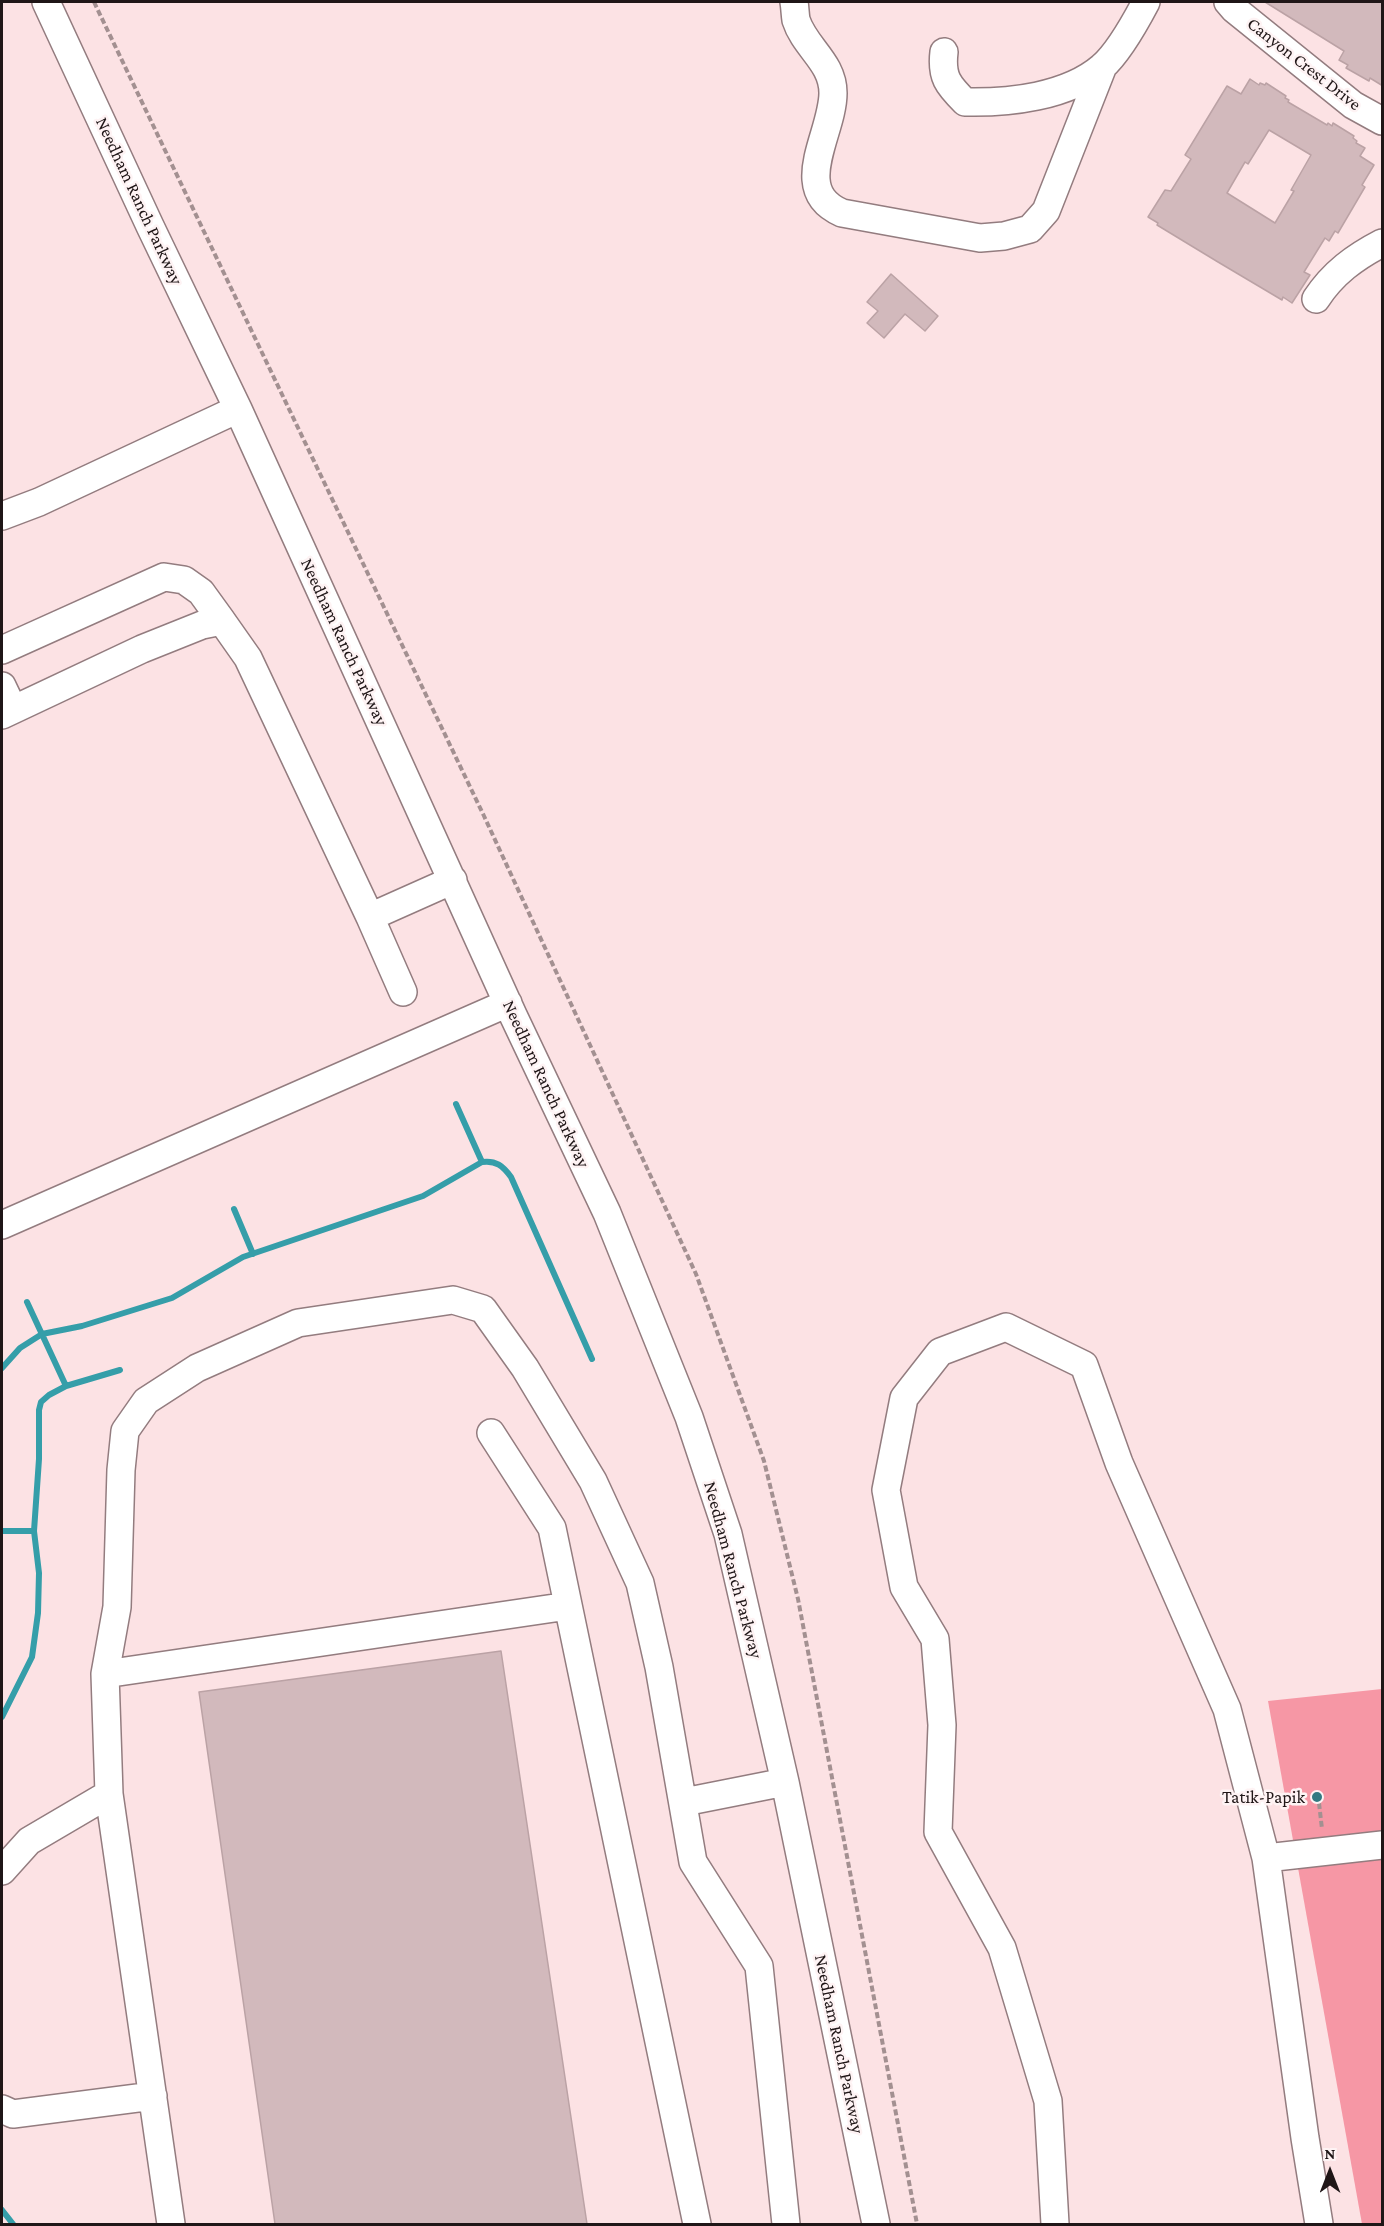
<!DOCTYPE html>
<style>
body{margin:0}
#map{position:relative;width:1384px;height:2226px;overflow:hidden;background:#fce2e4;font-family:"Crimson Pro",serif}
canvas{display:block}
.frame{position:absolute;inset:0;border:3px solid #1f1617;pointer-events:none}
.north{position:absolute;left:1300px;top:2142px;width:60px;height:60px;-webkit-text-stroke:4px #fef3f4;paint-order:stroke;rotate:0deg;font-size:16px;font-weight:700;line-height:24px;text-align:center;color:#1f1617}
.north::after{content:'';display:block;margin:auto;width:21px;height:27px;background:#1f1617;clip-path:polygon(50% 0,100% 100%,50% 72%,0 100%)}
</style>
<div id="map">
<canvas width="1384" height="2226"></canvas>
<div class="frame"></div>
<div class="north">N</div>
</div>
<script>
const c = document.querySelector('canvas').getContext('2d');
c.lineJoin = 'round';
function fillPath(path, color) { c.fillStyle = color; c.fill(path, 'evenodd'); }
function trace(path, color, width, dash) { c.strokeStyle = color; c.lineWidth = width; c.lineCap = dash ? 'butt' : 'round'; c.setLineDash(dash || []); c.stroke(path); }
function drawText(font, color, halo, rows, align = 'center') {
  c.font = font + ' "Crimson Pro",serif'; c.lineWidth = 5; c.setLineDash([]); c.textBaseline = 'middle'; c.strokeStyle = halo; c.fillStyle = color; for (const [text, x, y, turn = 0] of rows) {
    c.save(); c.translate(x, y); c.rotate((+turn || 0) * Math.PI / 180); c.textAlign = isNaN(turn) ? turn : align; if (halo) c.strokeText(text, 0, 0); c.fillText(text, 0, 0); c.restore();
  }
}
fillPath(new Path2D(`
 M1382,1689V2224H1362L1268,1701Z`), '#f697a5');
trace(new Path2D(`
 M456,1104L482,1162
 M234,1209L253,1254
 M27,1302L66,1386
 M2,1368L20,1348L42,1334L82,1326L172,1298L243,1257L423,1196L482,1162C496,1160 503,1166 511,1177L592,1359
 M2,1531H34
 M2,1717L32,1657L38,1613L39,1573L34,1531L39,1459V1410L41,1402L49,1395L66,1386L120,1370
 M2,2210L13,2224`), '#359ea9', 6);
const building = new Path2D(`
 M1265,2H1383V86L1370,78L1369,81L1346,68L1348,65L1339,60L1344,51Z
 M1250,79L1259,85L1260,83L1265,85L1266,83L1286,96L1285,98L1289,100L1288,102L1327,125L1328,123L1332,126L1333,123L1354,136L1353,138L1357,141L1356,143L1365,148L1360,156L1374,165L1362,185L1365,187L1338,233L1335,231L1329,241L1325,238L1304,272L1310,275L1292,303L1283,297L1282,300L1218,262L1157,225L1158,223L1148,217L1165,190L1171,191L1191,159L1185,155L1227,86L1241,94ZM1269,130L1311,155L1291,190L1294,191L1275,223L1227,193L1245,162L1248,164Z
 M891,274L938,316L925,331L905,314L884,338L867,323L878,311L867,302Z
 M501,1651L587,2224H275L199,1692Z`);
fillPath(building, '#d2b9bc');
trace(building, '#bba2a5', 1.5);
const minor = new Path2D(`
 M46,2L150,226L238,409L513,1015L607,1213L689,1417L728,1534L785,1782L876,2224
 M794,2C795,7 795,14 796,20C805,48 833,62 833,93C833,134 789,190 842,213L980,238L1004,236L1030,229L1046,211L1103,66
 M1228,2L1234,9L1353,105L1382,121
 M944,52C941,77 948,85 965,102C1009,103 1067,97 1102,67C1118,53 1136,21 1146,2
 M1316,299C1333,273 1355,257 1382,243
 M2,516L39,502L238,409
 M2,650L164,577L184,580L201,592L222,621
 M2,686L13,709
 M2,715L142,649L202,625L222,621L248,658L370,917L403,992
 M370,917L453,880
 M2,1225L508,1003
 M491,1433L552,1528L697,2224
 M105,1674L568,1606
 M684,1802L785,1782
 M1266,1858L1382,1845
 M2,1871L29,1841L109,1794
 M2,2109L13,2114L153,2096
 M171,2224L109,1794L105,1674L117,1607L121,1470L125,1431L146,1401L197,1368L298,1323L453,1300L483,1309L525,1368L593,1481L640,1583L659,1667L693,1862L759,1966L786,2224
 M1055,2224L1048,2101L1002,1948L938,1832L942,1725L935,1639L904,1587L886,1490L904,1398L940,1352L1006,1327L1084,1365L1119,1463L1227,1709L1266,1858L1305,2138L1319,2224`);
trace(minor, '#937c7f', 30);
trace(new Path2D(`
 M94,2L484,816L696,1274L764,1461L798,1599L917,2224
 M1319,1803L1322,1829`), '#a39091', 4, [6, 3]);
trace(minor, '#fff', 27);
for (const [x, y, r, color] of [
 [1317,1797,6,"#327a82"]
]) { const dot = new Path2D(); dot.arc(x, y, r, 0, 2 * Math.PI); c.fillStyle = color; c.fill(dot); trace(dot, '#fef3f4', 2); }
drawText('18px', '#1f1617', '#fef3f4', [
 ["Canyon Crest Drive",1304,64,38],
 ["Needham Ranch Parkway",139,201,65],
 ["Needham Ranch Parkway",344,642,65],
 ["Needham Ranch Parkway",546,1084,65],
 ["Needham Ranch Parkway",733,1570,75],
 ["Needham Ranch Parkway",839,2044,78]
]);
drawText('18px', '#1f1617', '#fef3f4', [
 ["Tatik-Papik",1305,1797]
], 'right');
</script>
